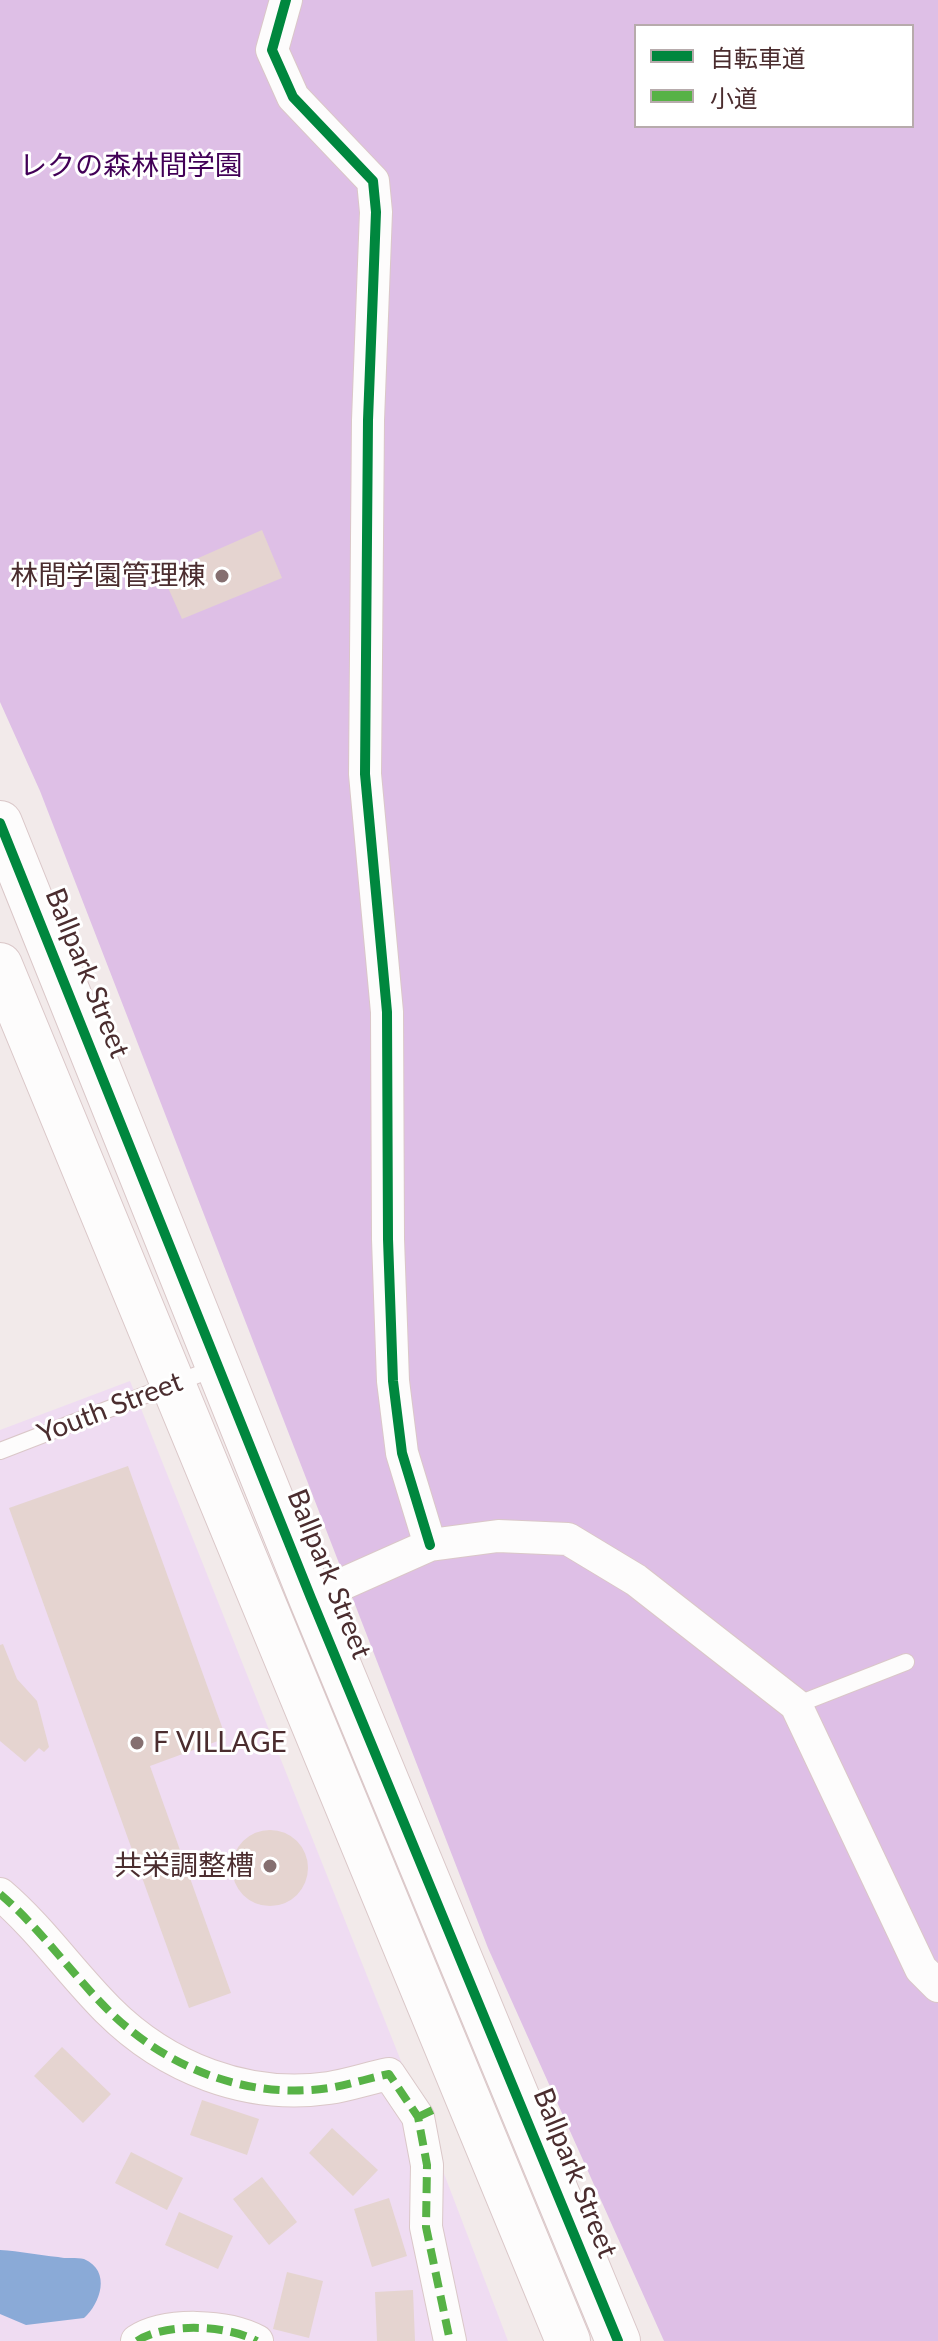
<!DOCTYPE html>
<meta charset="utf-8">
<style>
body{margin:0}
#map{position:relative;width:938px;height:2341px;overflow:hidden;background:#f2eaea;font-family:Lato,"Noto Sans JP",sans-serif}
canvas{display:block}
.legend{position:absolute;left:634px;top:24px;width:280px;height:104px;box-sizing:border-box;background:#fff;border:2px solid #b7abac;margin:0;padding:10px 14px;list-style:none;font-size:24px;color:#4b2d2f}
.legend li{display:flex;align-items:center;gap:16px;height:40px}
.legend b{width:40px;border:2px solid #b7abac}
</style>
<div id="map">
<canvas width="938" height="2341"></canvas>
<ul class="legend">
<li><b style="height:10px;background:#00873e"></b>自転車道</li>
<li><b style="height:10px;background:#57b246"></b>小道</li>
</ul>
</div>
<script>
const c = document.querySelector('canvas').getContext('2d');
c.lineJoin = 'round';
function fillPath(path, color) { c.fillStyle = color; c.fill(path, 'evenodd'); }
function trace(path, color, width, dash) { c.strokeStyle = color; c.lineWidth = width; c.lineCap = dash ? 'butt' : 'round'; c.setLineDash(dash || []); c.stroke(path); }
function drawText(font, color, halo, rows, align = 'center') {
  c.font = font + ' Lato,"Noto Sans JP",sans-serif'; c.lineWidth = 6; c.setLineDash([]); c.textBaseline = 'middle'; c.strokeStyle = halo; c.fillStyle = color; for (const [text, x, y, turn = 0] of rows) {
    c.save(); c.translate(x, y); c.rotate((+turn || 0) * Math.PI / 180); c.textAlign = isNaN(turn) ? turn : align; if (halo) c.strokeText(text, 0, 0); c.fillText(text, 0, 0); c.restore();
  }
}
fillPath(new Path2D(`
 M130,1381L399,2056L508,2341H0V1430Z`), '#efdcf2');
fillPath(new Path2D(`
 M0,0H938V2341H664L488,1948L40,791L0,702ZM636,26H912V126H636Z`), '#debfe6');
fillPath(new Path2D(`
 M0,2250C20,2251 38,2255 58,2257C65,2259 77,2257 84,2259C112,2271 100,2304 84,2318L26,2325L0,2314Z`), '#8aaad7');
fillPath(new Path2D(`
 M262,530L282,578L182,619L162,574Z
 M128,1466L226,1738L150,1766L231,1993L189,2008L9,1508Z
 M3,1644L17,1679L37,1701L49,1747L44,1752L39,1748L25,1762L0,1741V1645Z
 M232 1868a38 38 0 1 1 76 0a38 38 0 1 1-76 0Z
 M62,2047L111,2094L83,2123L34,2076Z
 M202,2100L259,2119L247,2155L190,2135Z
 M332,2128L378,2170L353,2196L309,2153Z
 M131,2152L183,2178L167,2210L115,2183Z
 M262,2177L297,2222L269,2245L233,2199Z
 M389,2198L407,2256L372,2267L354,2209Z
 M179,2212L233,2236L218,2269L165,2245Z
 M287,2272L323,2281L309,2338L273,2329Z
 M413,2290L415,2341H377L375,2292Z`), '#e5d4d0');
const lane = new Path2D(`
 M0,1451L215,1368
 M796,1705L906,1662`);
const street = new Path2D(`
 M286,0L272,50L293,97L373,181L376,212L368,420L365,774L387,1012L388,1239L393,1381L402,1453L430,1545
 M311,1598L430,1545L498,1536L568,1539L636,1580L796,1705L921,1969L938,1986
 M0,1894C40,1928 71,1973 108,2010C166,2068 247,2100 329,2088C349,2085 369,2078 389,2074L418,2117L427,2165L426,2227L450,2341
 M137,2341C166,2322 227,2325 257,2341`);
const secondary = new Path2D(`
 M0,823L311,1598L618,2341
 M0,965L568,2341`);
trace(lane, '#dac7c8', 18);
trace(street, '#dac7c8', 34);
trace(secondary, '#dac7c8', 46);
trace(lane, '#fdfcfc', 16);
trace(street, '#fdfcfc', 32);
trace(secondary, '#fdfcfc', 44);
trace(new Path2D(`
 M0,1894C40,1928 71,1973 108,2010C166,2068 247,2100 329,2088C349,2085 369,2078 389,2074L418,2117L427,2165L426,2227L450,2341
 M418,2117L437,2108
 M137,2341C166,2322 227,2325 257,2341`), '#57b246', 8, [16, 8]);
trace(new Path2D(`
 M286,0L272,50L293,97L373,181L376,212L368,420L365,774L387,1012L388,1239L393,1381L402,1453L430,1545
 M0,823L311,1598L618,2341`), '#00873e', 10);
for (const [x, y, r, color] of [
 [222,576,8,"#856f70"],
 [137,1743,8,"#856f70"],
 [270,1866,8,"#856f70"]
]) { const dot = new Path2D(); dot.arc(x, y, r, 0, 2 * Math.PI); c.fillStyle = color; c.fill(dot); trace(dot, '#fff', 3); }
drawText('28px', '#420057', '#fff', [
 ["レクの森林間学園",131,166]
]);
drawText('28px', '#4b2d2f', '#fff', [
 ["林間学園管理棟",206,576],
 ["F VILLAGE",153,1743,"left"],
 ["共栄調整槽",254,1866]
], 'right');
drawText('28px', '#4b2d2f', '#fff', [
 ["Ballpark Street",87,973,68],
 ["Youth Street",110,1408,-21],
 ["Ballpark Street",329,1574,68],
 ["Ballpark Street",575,2173,68]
]);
</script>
